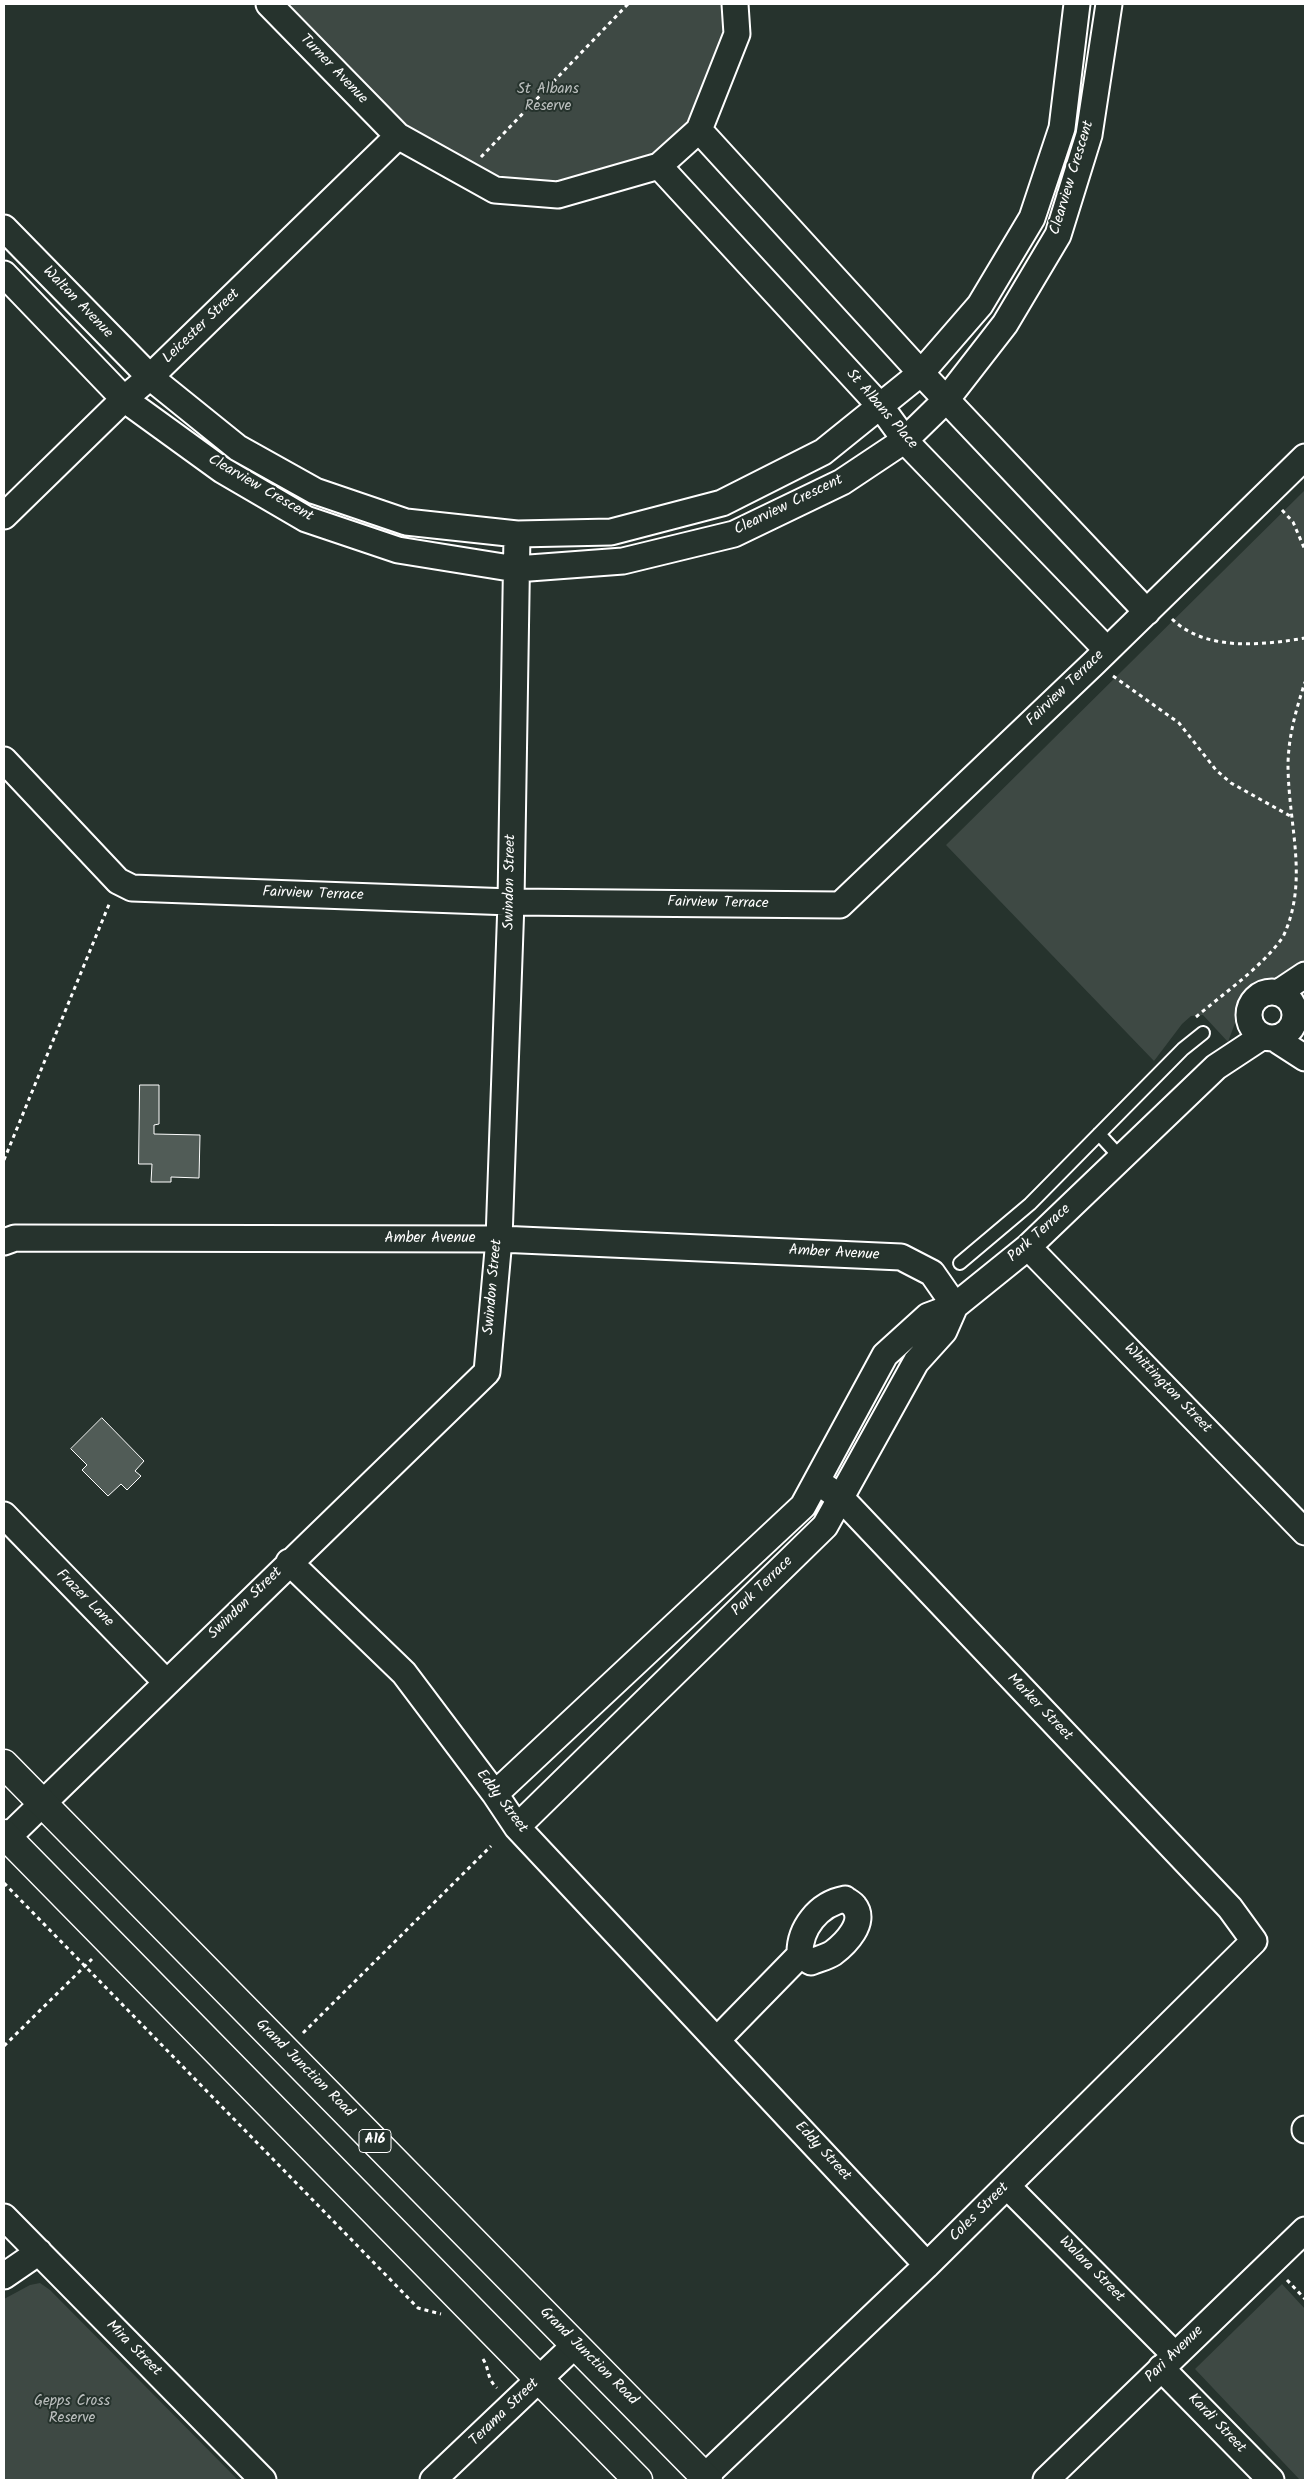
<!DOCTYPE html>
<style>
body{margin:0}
#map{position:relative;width:1309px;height:2484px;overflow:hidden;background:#26332d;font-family:Kalam,sans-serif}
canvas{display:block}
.frame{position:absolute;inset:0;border:5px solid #fff;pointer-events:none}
</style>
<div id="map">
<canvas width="1309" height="2484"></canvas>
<div class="frame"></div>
</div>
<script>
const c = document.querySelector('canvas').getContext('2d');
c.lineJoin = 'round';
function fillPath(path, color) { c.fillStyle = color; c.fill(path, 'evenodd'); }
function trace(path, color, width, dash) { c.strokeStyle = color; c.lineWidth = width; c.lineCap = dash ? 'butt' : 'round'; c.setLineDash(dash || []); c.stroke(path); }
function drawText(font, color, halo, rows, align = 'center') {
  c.font = font + ' Kalam,sans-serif'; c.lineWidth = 4; c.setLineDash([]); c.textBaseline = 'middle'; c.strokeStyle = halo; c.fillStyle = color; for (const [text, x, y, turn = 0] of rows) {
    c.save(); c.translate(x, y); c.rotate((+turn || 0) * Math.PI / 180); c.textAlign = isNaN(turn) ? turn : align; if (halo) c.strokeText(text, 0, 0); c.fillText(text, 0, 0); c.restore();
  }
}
fillPath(new Path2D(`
 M269,4H735L715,92L659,166L558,195L495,190L398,136Z
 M1305,490V967L1282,983L1260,988L1248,997L1241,1007L1228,1042L1203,1015L1191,1016L1182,1024L1154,1061L946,845Z
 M40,2283L50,2290L238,2480H4V2299L30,2285Z
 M1282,2284L1305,2309V2480H1300L1195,2369Z`), '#3e4944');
const building = new Path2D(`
 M140,1085H159V1124L154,1125V1134L200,1135L199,1178L171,1177V1182H151L152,1164H139Z
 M102,1418L144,1461L135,1471L141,1476L127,1490L121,1484L108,1496L82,1470L87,1465L71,1449Z`);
fillPath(building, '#515c57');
trace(building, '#fff', 1);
const lane = new Path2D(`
 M1099,1134L1121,1158
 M960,1263L1030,1204L1183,1049L1203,1033`);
const street = new Path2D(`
 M269,4L398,136L495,190L558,195L659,166L699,130L737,34L735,4
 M699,130L921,373L1147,612
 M659,166L881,407L908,444L1107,650
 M4,228L150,377L238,448L315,491L406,522L517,534L611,532L722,503L823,452L921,373L980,305L1032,218L1062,128L1077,4
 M4,274L124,399L222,470L306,519L398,550L516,569L623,561L734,534L842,482L905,440L946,400L1005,324L1058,235L1089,135L1109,4
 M4,516L124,399L150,377L398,136
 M4,760L118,881L132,888L511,902L840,905L1094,663L1305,457
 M1249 1015a23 23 0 1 1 46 0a23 23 0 1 1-46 0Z
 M1278,993L1305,975
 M1274,1038L1305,1058
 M4,1242L15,1238L499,1239L901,1257L932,1273L955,1306L1028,1247L1216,1067L1263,1036
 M1028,1247L1305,1532
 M4,1515L166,1682
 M289,1562L404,1673L495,1794L517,1827L927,2265
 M495,1794L803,1506L885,1355L928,1316L955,1306L944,1331L916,1362L825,1526L517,1827
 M7,1838L487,1372L499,1239L511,902L517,534
 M717,2040L800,1955C799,1929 818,1904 845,1899C847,1901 852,1903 854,1906C867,1922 845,1944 833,1953C827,1957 818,1959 811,1962L800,1955
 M1305,2129V2130
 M1007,2186L1175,2355
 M4,2217L263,2480
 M4,2276L39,2252
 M1161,2368L1271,2480
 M433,2480L575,2345
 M701,2480L927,2265L1254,1941L1230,1908L842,1499L817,1481
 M1046,2480L1305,2230`);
const highway = new Path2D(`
 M4,1764L708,2480
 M4,1834L638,2480`);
trace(lane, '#fff', 16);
trace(street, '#fff', 29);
trace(highway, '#fff', 31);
trace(new Path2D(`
 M481,157L628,4
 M1282,510L1293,522L1305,550
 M1172,619C1206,652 1263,645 1305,638
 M1113,676L1179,723L1216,770L1231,783L1292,817
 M1196,1017C1225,992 1260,969 1283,937C1309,881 1289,829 1288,767C1288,737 1296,710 1305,682
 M4,1160L110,902
 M4,1883L418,2308L441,2314
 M303,2033L491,1846
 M4,2046L92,1959
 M1287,2280L1305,2299
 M483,2359C490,2370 486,2378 497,2388`), '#fff', 3, [4, 4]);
trace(lane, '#26332d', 12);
trace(street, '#26332d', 25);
trace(highway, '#26332d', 28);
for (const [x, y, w] of [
 [375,2141,32]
]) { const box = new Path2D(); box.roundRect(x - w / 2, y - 11.5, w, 23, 4); c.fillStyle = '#26332d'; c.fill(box); trace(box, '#fff', 1); }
drawText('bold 14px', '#fff', null, [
 ["A16",375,2141]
]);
drawText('15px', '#fff', '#26332d', [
 ["Turner Avenue",333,70,46],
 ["Clearview Crescent",1073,178,-73],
 ["Walton Avenue",77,303,46],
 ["Leicester Street",202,327,-44],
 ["St Albans Place",881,410,49],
 ["Clearview Crescent",260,489,30],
 ["Clearview Crescent",789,506,-26],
 ["Fairview Terrace",1066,689,-44],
 ["Swindon Street",511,882,-89],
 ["Fairview Terrace",313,895,2],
 ["Fairview Terrace",718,904,1],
 ["Park Terrace",1040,1234,-42],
 ["Amber Avenue",430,1239],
 ["Amber Avenue",834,1254,3],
 ["Swindon Street",494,1287,-85],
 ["Whittington Street",1167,1389,46],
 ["Park Terrace",763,1587,-44],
 ["Frazer Lane",84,1599,45],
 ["Swindon Street",246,1604,-44],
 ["Marker Street",1039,1708,46],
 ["Eddy Street",501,1802,53],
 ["Grand Junction Road",304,2069,45],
 ["Eddy Street",822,2152,47],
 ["Coles Street",980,2213,-45],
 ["Walara Street",1091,2270,45],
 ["Mira Street",133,2349,45],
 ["Pari Avenue",1175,2355,-44],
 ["Grand Junction Road",588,2357,45],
 ["Terama Street",505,2413,-44],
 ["Kardi Street",1216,2424,46]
]);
drawText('15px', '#bbbfbe', '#26332d', [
 ["St Albans",548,90],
 ["Reserve",548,107],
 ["Gepps Cross",72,2402],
 ["Reserve",72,2419]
]);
</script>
